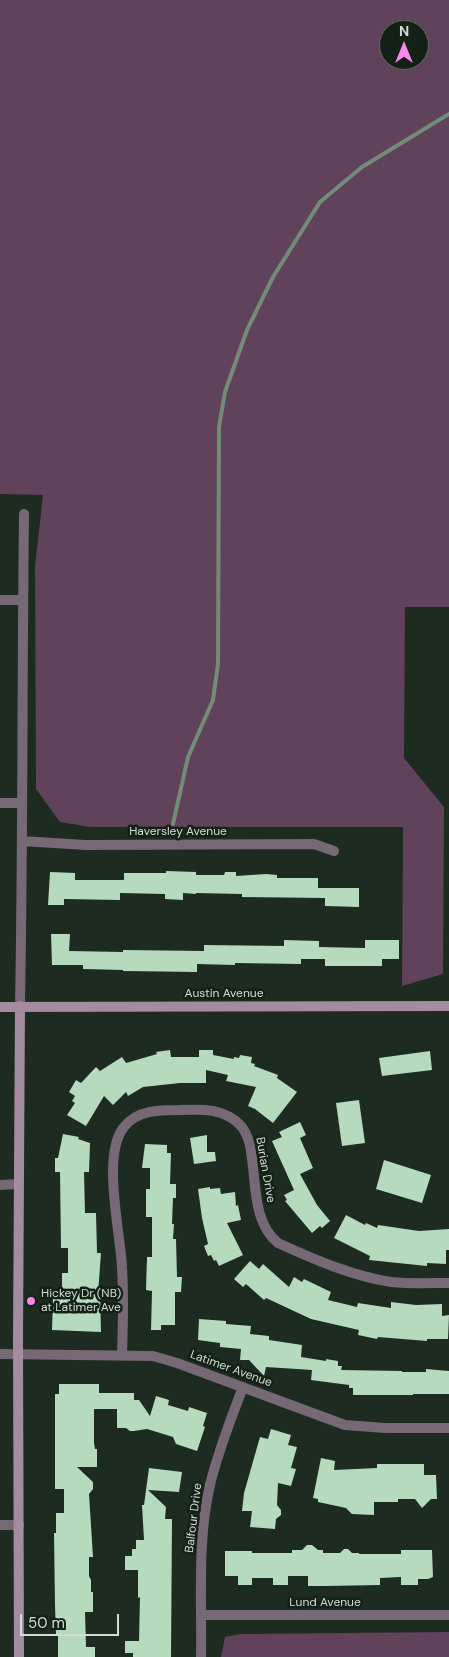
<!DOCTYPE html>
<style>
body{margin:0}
#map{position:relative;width:449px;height:1657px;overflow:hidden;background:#1d2b20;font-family:"DM Sans",sans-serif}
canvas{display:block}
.north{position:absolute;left:379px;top:20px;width:50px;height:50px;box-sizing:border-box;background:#142117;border:1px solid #606c63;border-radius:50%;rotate:0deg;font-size:14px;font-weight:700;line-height:20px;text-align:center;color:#d3dcd5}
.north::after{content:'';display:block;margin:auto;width:18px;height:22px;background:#f888eb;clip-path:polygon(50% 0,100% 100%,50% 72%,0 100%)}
.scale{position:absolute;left:20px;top:1614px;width:99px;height:22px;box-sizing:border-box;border:2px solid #d3dcd5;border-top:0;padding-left:6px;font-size:15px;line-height:18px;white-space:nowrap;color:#d3dcd5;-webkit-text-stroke:4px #142117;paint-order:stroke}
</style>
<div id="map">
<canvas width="449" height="1657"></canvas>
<div class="north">N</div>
<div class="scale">50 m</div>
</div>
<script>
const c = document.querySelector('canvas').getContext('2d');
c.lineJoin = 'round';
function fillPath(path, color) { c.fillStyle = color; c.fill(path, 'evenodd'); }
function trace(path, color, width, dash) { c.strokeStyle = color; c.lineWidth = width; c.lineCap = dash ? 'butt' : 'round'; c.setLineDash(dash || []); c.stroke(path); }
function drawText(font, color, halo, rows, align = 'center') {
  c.font = font + ' "DM Sans",sans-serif'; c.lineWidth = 5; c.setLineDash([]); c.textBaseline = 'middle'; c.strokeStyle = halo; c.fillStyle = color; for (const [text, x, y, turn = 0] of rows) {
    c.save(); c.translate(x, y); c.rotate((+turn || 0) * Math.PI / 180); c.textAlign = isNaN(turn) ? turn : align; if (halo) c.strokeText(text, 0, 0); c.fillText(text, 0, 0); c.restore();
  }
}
fillPath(new Path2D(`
 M0,0H449V607H405L404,758L444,807L443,974L402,986L403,827H90L60,822L36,789L35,567L43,495L0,494ZM389,30H419V60H389Z
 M449,1632V1657H221L225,1637L240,1634Z`), '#60425b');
trace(new Path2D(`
 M173,824L188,757L213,700L218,664L219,427L225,392L247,330L273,277L320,202L362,167L449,114`), '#728c78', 4);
fillPath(new Path2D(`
 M166,871L196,872V875H224L225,872H236V876L266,874L277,875V878H318V888H359V907L325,906V898L242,897V894L196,893V894L183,893V900L165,899V894L120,893V900L64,899V905H48L50,872L75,873V880H124V873H166Z
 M51,934H70L69,951L123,952V950L204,951V945L284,946V940L319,941V947L365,948V940H399V959H382V966H325V959H301V964L235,963V965L197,964V972L123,971V970L83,969V965H52Z
 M170,1050L171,1057H199V1050H213V1055L234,1059V1057L239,1058L240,1055L252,1057L251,1063L255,1064L254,1066L278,1075L277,1078L297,1092L273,1123L255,1109L248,1106L256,1087L226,1081L228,1075L206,1070V1083H180L143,1087L128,1096L126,1092L113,1105L104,1096L86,1126L67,1115L75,1103L72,1101L75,1096L69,1092L76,1080L81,1083L96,1067L100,1071L122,1057L126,1063L157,1054L156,1052Z
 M430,1051L432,1070L382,1076L379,1058Z
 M359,1100L365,1143L342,1146L336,1103Z
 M300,1122L306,1135L300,1138L313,1168L300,1174L317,1205L330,1221L322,1228L320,1226L312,1233L285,1201L287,1200L284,1195L294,1190L272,1141L282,1137L279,1132Z
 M63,1134L79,1137L78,1139L90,1143L89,1172H84L85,1213H96L97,1253H101L98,1294H100L101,1332L52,1330L53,1297H62V1273H68V1248H61L60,1172H55V1158H58Z
 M207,1135V1152H215L216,1161L194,1164L190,1138Z
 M145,1144L167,1145V1153H171L170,1184H176V1198H173L172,1224H174L173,1239H176L177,1277H182L181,1292H175V1325H161V1330H151L152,1291L146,1290L147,1257H152V1217H146V1189H150V1168H142Z
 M384,1160L431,1175L422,1203L376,1189Z
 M210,1187V1189L220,1188L221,1194L235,1192L236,1206L238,1205L241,1220L227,1223L243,1255L219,1266L216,1260L214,1261L211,1255L208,1256L204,1246L208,1244L202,1218L198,1189Z
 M346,1215L365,1225L366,1223L377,1228L378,1225L419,1231L449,1229V1250H446V1264L427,1263V1266L369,1260L370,1256L334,1238Z
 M250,1261L259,1269L263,1264L289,1287L294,1277L302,1282L304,1279L331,1292L328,1300L357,1307L358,1303L391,1308V1302L416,1305L442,1304V1316L449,1315L448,1339H427V1341L378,1337L377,1339L358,1335L359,1330L311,1319L266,1298L264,1300L246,1284L243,1287L234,1279Z
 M199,1319L226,1321V1324L251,1326L250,1334L269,1336V1340L302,1345L301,1357L326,1361V1359L338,1361V1366H342L341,1370L402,1371V1372H426V1369L449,1371V1394H413V1395H353V1388H349V1385L311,1380L312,1370L266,1367L264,1376L249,1360H240L241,1349L220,1347V1343L198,1340Z
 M59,1384H99V1393H134V1400H139L150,1416L156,1396L169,1400L168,1405L188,1411L189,1407L207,1413L203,1426L205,1427L197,1451L176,1444L173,1437L147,1429L134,1431H130L126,1428H117V1409H94V1443L95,1449H97V1467H77L93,1482V1489L89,1494L93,1557H89V1576L91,1580V1592H93V1612H85L86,1647H95V1657H58V1635H56L55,1605L54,1533H56V1513H64V1489H55V1394H59Z
 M271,1429L291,1435L288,1445L297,1447L291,1468L296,1469L291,1486L278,1483L277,1505L281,1510V1515L276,1519L275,1529L250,1527L252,1511H242L244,1493L260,1437L268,1439Z
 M321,1458L335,1461L334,1470L377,1468V1464H424V1475H436L437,1499H431L422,1508L415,1499H398V1502H374V1515L352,1514L346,1508L318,1502V1499L313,1498Z
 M149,1468L182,1472L179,1492L148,1490L166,1507L165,1519H172L171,1657H133V1653H125V1641H139L140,1597L138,1598V1570H125V1556H132V1549H136V1540H144L142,1505H144Z
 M307,1545H312L318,1550H323V1553H340L344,1549H348L352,1553H359V1554H401V1550H432L433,1577L428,1579H418V1585H401V1577L380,1578V1585L325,1586H308V1576H288V1585H273V1578H252V1585H238V1576H225V1551H252V1553H292V1550H302Z`), '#b5dabd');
trace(new Path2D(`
 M0,600H23
 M0,803H21
 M22,841L85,845L314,844L334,851
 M20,1006C23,842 22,678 24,514
 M0,1185L19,1184
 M0,1354L153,1356L177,1363L345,1425L385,1428H449
 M122,1355C123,1326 124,1297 122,1268C121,1234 101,1155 124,1127C137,1110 159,1110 179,1110C202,1109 226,1108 242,1127C249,1136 251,1148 252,1159C256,1187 254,1224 278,1243C313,1259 352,1276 391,1282C410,1284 430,1283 449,1283
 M0,1525H19
 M202,1615H449
 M201,1657C202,1600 197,1541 210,1485C218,1451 231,1419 243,1387`), '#766874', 10);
trace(new Path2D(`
 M0,1007L449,1006
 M19,1657L18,1340L20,1006`), '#a38c9f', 10);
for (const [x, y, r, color] of [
 [31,1301,5,"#f888eb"]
]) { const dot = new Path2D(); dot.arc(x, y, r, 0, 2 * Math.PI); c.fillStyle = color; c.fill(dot); trace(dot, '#142117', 2); }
drawText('12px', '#d3dcd5', '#142117', [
 ["Haversley Avenue",178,832],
 ["Austin Avenue",224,994],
 ["Burian Drive",265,1170,80],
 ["Latimer Avenue",231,1369,20],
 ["Balfour Drive",194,1518,-83],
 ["Lund Avenue",325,1603]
]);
drawText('12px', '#d3dcd5', '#142117', [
 ["Hickey Dr (NB)",41,1294],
 ["at Latimer Ave",41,1308]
], 'left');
</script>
